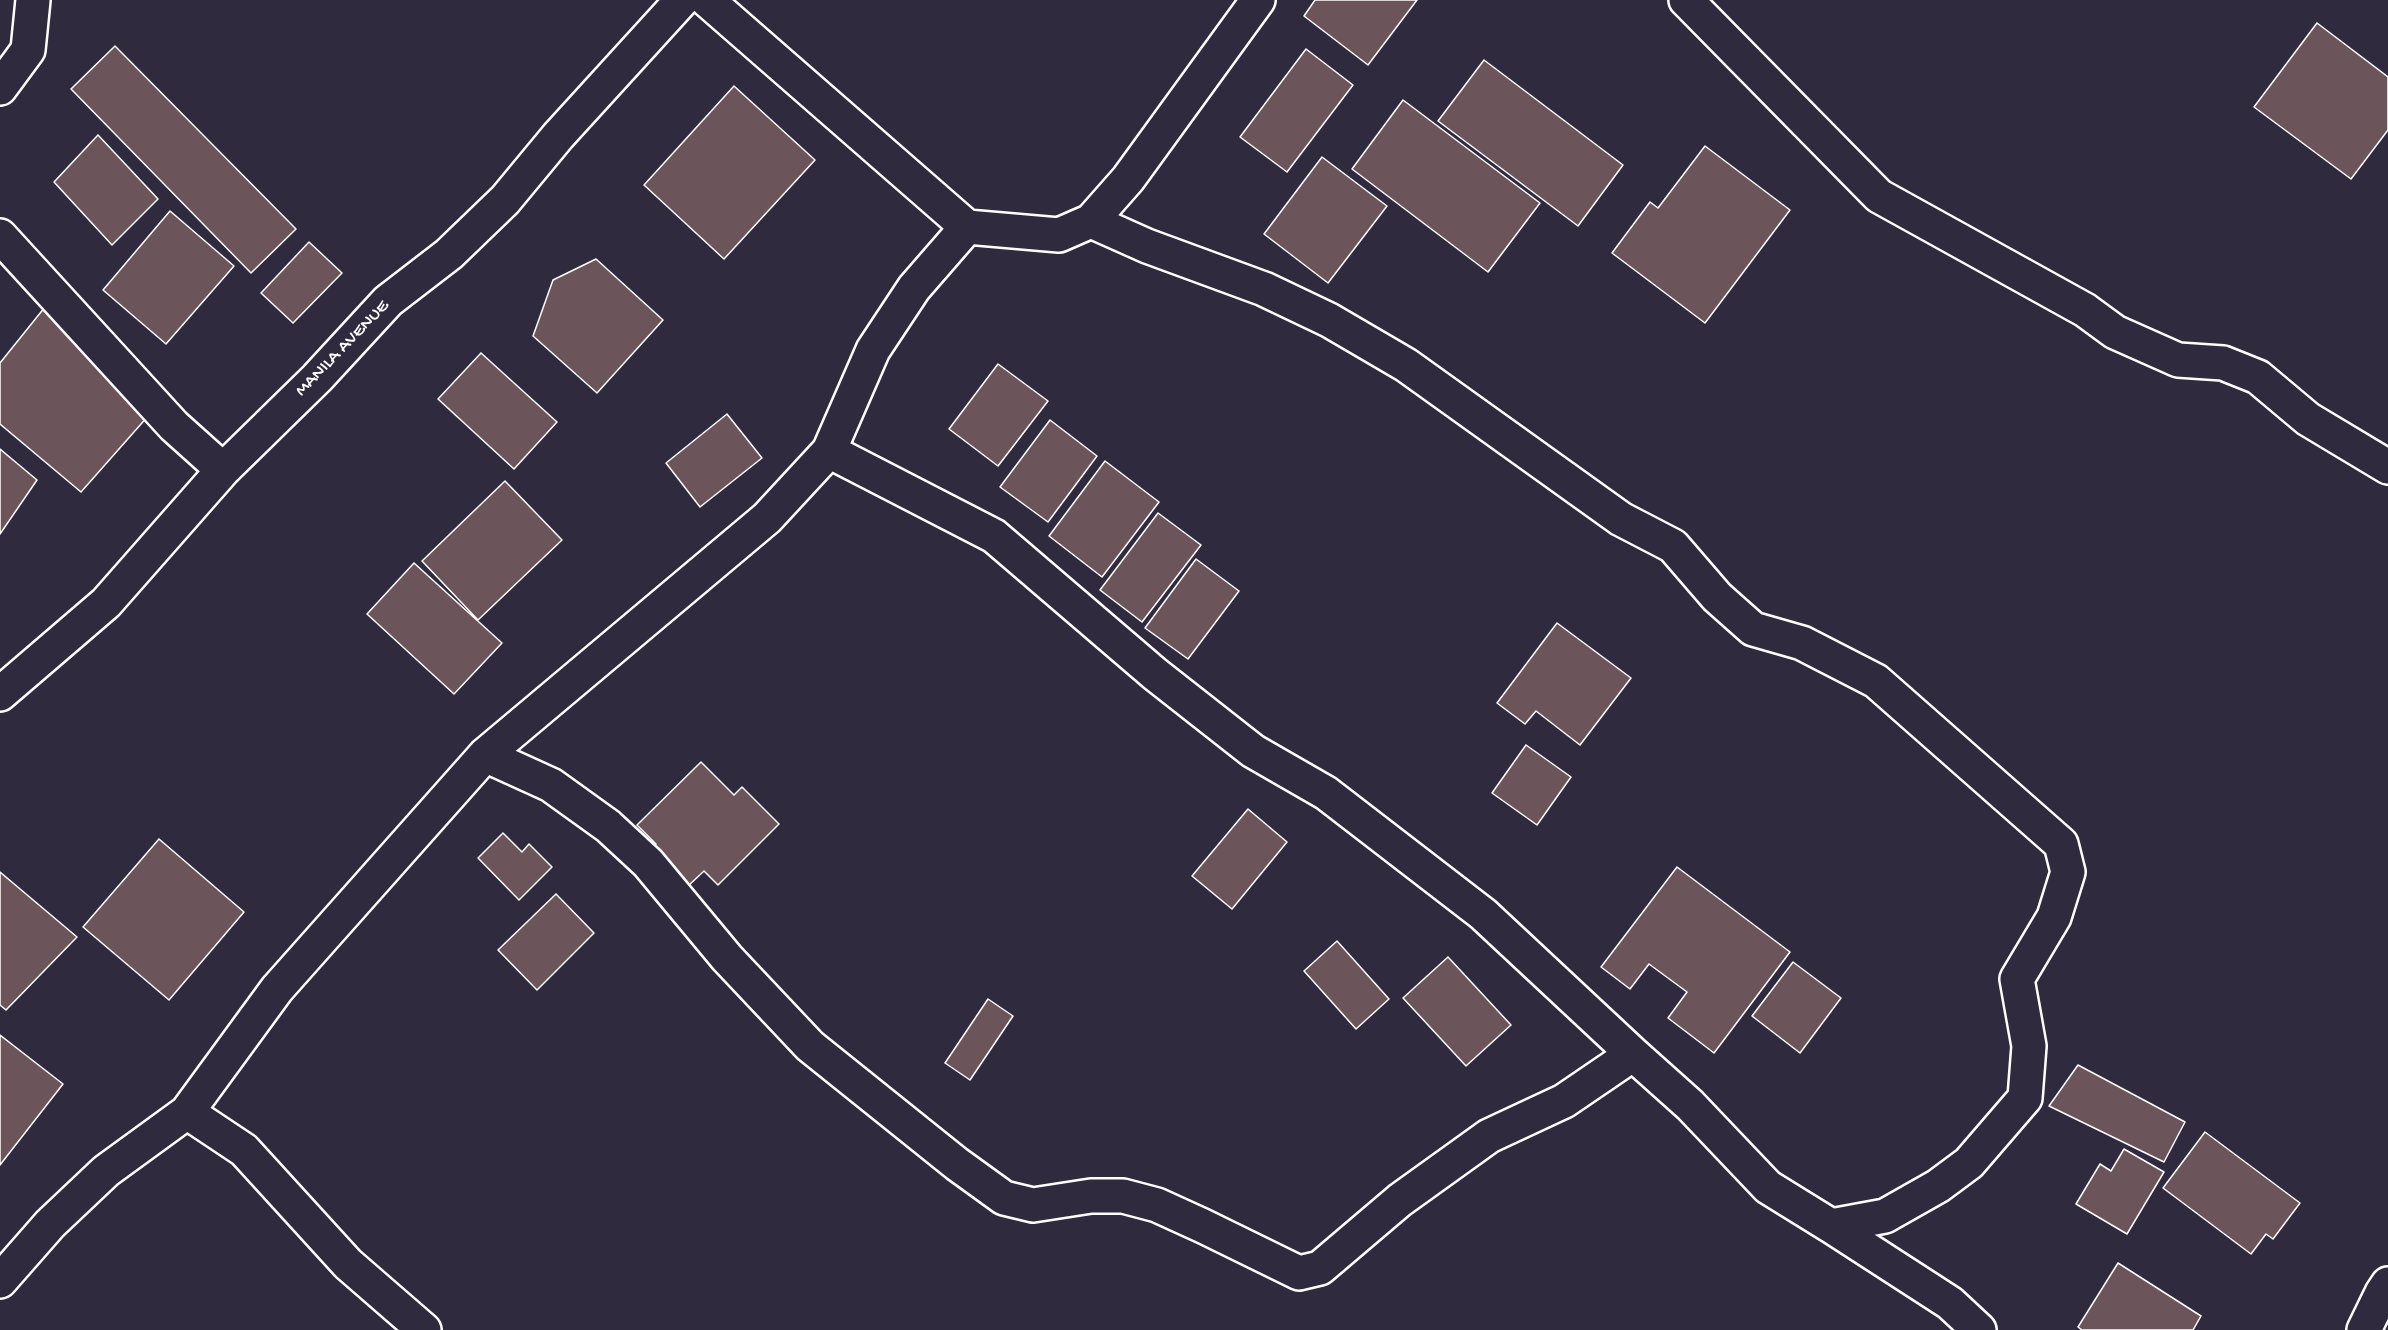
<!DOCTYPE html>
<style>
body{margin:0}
canvas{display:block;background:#2f2a3d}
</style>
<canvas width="2388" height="1330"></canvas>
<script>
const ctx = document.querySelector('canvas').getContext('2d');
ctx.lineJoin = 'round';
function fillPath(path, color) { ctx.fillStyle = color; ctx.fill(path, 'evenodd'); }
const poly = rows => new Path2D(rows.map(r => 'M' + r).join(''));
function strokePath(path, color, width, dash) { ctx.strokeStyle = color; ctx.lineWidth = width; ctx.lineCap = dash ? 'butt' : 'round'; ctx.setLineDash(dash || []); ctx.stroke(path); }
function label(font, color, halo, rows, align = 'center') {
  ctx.font = font + ' "Gochi Hand",sans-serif'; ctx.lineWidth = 4.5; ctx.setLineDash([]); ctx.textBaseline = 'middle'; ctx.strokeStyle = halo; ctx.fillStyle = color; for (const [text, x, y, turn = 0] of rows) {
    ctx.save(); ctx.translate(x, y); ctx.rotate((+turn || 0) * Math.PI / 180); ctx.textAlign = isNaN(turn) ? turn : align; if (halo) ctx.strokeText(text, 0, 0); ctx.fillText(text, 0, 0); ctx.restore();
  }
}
const building = poly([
 [1315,0,1417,0,1368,65,1304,16,1315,0],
 [2317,23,2388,77,2388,130,2351,179,2254,107,2317,23],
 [115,46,296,229,251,273,71,89,115,46],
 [1306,49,1353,85,1287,172,1240,137,1306,49],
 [1484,60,1623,165,1578,226,1438,121,1484,60],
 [734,86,815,160,724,259,644,185,734,86],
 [1403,100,1540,203,1488,272,1352,169,1403,100],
 [98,135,158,199,112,245,54,182,98,135],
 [1705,146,1790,210,1705,323,1612,253,1650,202,1658,208,1705,146],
 [1322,157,1387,206,1328,283,1264,234,1322,157],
 [170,211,234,266,166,344,103,290,170,211],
 [309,242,342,273,293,323,261,293,309,242],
 [596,259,663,320,597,393,533,336,553,280,596,259],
 [45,307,149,415,81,492,0,424,0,363,45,307],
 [481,353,557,422,514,469,438,399,481,353],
 [998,364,1048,401,998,466,949,429,998,364],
 [727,414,762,458,700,507,666,463,727,414],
 [1050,420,1097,456,1048,522,1000,487,1050,420],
 [0,449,37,480,0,534,0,449],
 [1105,461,1159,502,1102,577,1049,536,1105,461],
 [505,481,562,540,478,620,422,561,505,481],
 [1158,513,1201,545,1142,622,1100,590,1158,513],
 [1196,559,1239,591,1188,659,1145,628,1196,559],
 [414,563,502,643,454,694,367,614,414,563],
 [1557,623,1631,678,1580,745,1536,711,1525,724,1497,703,1557,623],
 [1526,745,1571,777,1537,825,1492,793,1526,745],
 [701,762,734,795,742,787,779,824,718,885,704,871,687,887,650,851,656,844,637,825,701,762],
 [1248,809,1287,842,1232,909,1192,876,1248,809],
 [503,833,522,852,529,844,552,867,519,900,478,858,503,833],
 [159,839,244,912,169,1000,83,927,159,839],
 [1677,867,1790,952,1714,1053,1668,1018,1687,992,1649,964,1630,989,1601,967,1677,867],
 [0,872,77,937,6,1010,0,1005,0,872],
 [556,894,594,933,537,990,498,950,556,894],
 [1337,941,1389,999,1356,1029,1304,971,1337,941],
 [1448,957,1511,1025,1466,1066,1403,998,1448,957],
 [1793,962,1841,998,1800,1053,1752,1016,1793,962],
 [988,999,1013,1016,970,1080,945,1063,988,999],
 [0,1035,63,1084,0,1165,0,1035],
 [2078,1065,2185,1122,2164,1162,2049,1106,2078,1065],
 [2205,1132,2300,1203,2273,1239,2266,1234,2251,1254,2163,1188,2205,1132],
 [2124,1149,2164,1172,2127,1234,2076,1204,2100,1164,2111,1171,2124,1149],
 [2118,1263,2201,1316,2193,1330,2082,1330,2078,1327,2118,1263]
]);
const street = poly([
 [707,0,967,227,1059,235,1091,221,1128,179,1258,0],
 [1686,0,1879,196,2085,310,2115,332,2178,360,2223,363,2258,377,2308,419,2388,467],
 [0,88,28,50,33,0],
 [0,236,174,426,223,470],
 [829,451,994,536,1155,674,1253,751,1326,793,1483,914,1633,1054],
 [0,694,106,603,223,470,317,378,388,301,449,254,505,200,558,136,682,0],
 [485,755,551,785,608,826,648,863,727,958,810,1046,957,1164,1004,1198,1033,1205,1091,1196,1123,1196,1157,1205,1203,1226,1299,1273,1320,1268,1400,1200,1489,1136,1564,1101,1633,1054,1690,1105,1768,1187,1831,1226,1885,1216,1938,1186,1969,1163,2025,1098,2029,1046,2017,979,2054,917,2068,872,2061,844,1876,681,1802,643,1753,629,1717,597,1673,546,1621,519,1406,365,1329,320,1264,289,1147,246,1091,221],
 [187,1112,244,1150,348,1264,424,1330],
 [1831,1226,1950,1303,1979,1330],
 [0,1281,50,1224,106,1171,187,1112,277,989,485,755,767,518,829,451,873,350,914,288,967,227],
 [2364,1330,2382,1293,2388,1284]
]);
const streetNames = [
 ["MANILA AVENUE",343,349,-46]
];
fillPath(building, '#6b555a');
strokePath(building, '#fff', 1.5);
strokePath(street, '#fff', 38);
strokePath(street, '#2f2a3d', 33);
label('18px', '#fff', '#2f2a3d', streetNames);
</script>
